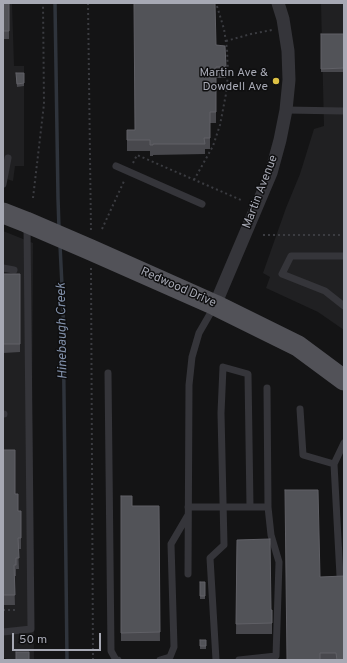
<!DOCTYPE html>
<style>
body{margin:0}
#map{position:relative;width:347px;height:663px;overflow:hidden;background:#141415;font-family:Overpass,sans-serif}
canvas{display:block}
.frame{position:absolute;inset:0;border:4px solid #a7a9b4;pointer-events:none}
.scale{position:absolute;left:12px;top:633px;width:89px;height:18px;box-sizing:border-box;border:2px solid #a7a9b4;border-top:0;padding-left:5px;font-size:12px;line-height:14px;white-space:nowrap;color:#a7a9b4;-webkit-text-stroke:3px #0f0f10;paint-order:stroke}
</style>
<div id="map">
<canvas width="347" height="663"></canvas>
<div class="frame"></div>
<div class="scale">50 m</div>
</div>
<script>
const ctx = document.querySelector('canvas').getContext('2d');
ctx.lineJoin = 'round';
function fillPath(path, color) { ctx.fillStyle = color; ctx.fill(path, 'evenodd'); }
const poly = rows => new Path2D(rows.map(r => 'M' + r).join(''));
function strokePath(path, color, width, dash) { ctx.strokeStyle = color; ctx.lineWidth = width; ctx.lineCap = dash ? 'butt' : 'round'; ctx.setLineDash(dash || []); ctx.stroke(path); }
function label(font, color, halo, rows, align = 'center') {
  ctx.font = font + ' Overpass,sans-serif'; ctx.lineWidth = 3; ctx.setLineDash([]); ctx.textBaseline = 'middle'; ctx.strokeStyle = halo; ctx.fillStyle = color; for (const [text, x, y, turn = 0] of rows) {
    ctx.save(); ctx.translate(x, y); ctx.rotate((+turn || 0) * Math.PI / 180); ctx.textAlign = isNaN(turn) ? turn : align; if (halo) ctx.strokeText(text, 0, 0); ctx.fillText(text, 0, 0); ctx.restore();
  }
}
const built = poly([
 [3,3,12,3,14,66,24,66,24,166,15,166,13,181,3,178],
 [321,3,344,3,344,330,318,312,266,288,270,277,263,273,286,208,300,174,314,129,324,126],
 [3,231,33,243,32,408,34,660,9,660,3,657]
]);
const stream = poly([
 [55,3,58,198,59,229],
 [60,245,63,306,67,660]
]);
const path = poly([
 [88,3,91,232],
 [226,41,251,34,272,30],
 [133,163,137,155,241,200],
 [194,180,213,146,220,125,226,94,228,74,227,49,224,29,216,3],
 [33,198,44,104,43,3],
 [102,229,125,179],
 [263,235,344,235],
 [91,268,93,660],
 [3,610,16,610]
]);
const service = poly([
 [286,110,344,111],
 [116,166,202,204],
 [3,184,8,158],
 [344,256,291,256,282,274,325,291,344,306],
 [3,268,14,270],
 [108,373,111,651,116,660,118,660],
 [300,409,303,455,334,464],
 [3,414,4,414],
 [344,443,334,464,340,576,344,576],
 [188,507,268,507,267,388],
 [188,574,189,385,192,357,199,333,214,307],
 [3,632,31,629,27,225],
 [160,660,170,657,174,647,171,544,188,515],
 [216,660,210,558,224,545,221,413,223,367,248,374,250,507],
 [239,660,276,656,279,562,271,535,268,507]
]);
const minor = poly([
 [215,305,271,173,280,140,286,110,289,80,288,51,283,19,278,3]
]);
const primary = poly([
 [3,213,26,222,91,250,215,305,298,346,344,380]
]);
const wall = poly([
 [3,3,9,3,9,39,3,39],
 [321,34,344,34,344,72,321,72],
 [216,45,225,46,226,78,216,78,216,123,210,123,210,149,205,149,205,154,153,155,153,156,150,156,150,151,127,151,127,130,135,130],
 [24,73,24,86,17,87,16,76],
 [3,274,20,274,20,352,3,353],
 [3,450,15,494,18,511,21,511,21,549,18,549,19,569,16,569,16,576,14,576,15,605,3,605],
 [121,496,132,506,159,506,160,641,121,641],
 [237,540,271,610,272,610,272,634,236,634],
 [320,577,344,660,287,660],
 [200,582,205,582,205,599,200,599],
 [200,640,206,646,206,649,200,649]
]);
const building = poly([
 [3,3,9,3,9,31,3,31,3,3],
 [134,3,215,3,216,45,225,46,226,67,216,67,216,112,210,112,210,138,204,138,205,144,153,144,153,145,150,145,150,140,127,140,127,130,135,130,134,3],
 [321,34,344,34,344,68,321,69,321,34],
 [16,73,24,73,24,83,17,84,16,73],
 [3,274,20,274,20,344,3,344,3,274],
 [3,450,15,450,15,494,18,494,18,511,21,511,21,538,18,538,19,558,16,558,16,565,14,565,15,595,3,595,3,450],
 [285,490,318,490,320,577,344,576,344,660,337,660,336,653,320,653,320,660,287,660,285,490],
 [121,496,132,496,132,506,159,506,160,632,121,633,121,496],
 [270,539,271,610,272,610,272,623,236,624,237,540,270,539],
 [200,582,205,582,205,596,200,596,200,582],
 [200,640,206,640,206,646,200,646,200,640],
 [16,652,29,652,29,660,16,660,16,652]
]);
const markers = [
 [276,81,4,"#ddc144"]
];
const poiNames = [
 ["Martin Ave &",268,74],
 ["Dowdell Ave",268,88]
];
const streetNames = [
 ["Martin Avenue",261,192,-69],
 ["Redwood Drive",178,288,24]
];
const waterNames = [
 ["Hinebaugh Creek",63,331,-91]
];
fillPath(built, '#202022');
strokePath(stream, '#2f343c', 3.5);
strokePath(path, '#3b3c41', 2, [2, 3]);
strokePath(service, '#35353a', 7);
strokePath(minor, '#35353a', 13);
strokePath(primary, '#525258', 21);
fillPath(wall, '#48484d');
fillPath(building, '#525358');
strokePath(building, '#606066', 1);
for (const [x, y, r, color] of markers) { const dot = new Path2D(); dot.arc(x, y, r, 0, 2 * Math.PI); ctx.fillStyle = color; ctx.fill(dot); strokePath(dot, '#0f0f10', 1.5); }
label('12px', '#a7a9b4', '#0f0f10', poiNames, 'right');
label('12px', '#a7a9b4', '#0f0f10', streetNames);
label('italic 13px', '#8291ab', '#0f0f10', waterNames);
</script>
